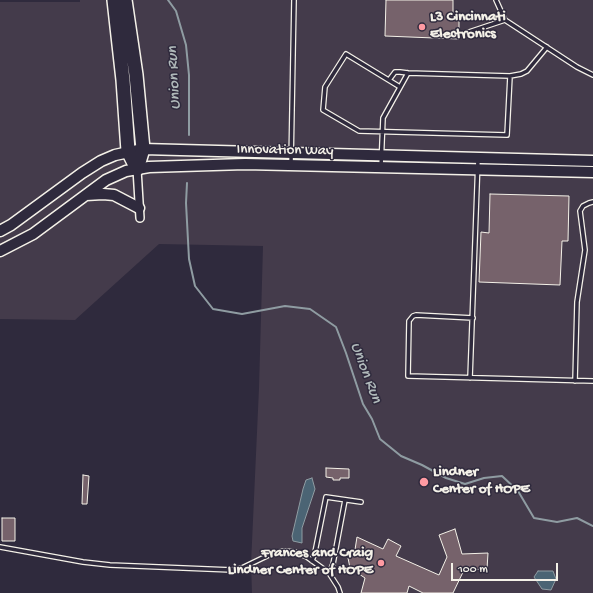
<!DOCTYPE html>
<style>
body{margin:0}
#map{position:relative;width:593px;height:593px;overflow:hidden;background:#2f2a3d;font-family:"Gochi Hand",sans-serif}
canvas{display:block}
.scale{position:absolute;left:451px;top:563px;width:107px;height:18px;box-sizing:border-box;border:2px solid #f4f1e8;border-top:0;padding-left:5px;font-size:12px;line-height:14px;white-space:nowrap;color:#f4f1e8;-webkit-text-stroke:3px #2f2a3d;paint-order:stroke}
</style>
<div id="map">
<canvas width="593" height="593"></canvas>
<div class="scale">100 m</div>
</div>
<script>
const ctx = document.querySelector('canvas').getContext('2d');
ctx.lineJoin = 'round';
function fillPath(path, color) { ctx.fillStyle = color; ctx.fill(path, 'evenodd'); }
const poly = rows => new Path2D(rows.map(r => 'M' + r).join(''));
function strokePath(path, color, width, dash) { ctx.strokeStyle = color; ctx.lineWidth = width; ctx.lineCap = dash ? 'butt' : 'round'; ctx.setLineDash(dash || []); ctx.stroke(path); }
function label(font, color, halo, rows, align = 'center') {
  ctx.font = font + ' "Gochi Hand",sans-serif'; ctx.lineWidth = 3; ctx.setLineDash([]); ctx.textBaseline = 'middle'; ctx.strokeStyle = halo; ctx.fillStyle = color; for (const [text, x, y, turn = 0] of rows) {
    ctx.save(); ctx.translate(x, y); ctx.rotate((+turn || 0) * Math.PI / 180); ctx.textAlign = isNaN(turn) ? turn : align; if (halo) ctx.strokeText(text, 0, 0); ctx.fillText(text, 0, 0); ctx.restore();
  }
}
const built = poly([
 [80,0,593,0,593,593,252,593,251,564,259,388,263,246,159,244,75,320,0,319,0,2,80,2]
]);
const water = poly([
 [312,478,315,489,302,528,302,543,293,541,292,536,303,489,306,480,312,478],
 [538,571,553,571,556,579,551,590,542,589,534,577,538,571]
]);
const stream = poly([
 [168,0,176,11,186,45,189,75,189,135],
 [187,183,186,203,189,259,195,286,213,309,242,314,285,306,310,309,336,327,346,353,363,404,372,419,380,439,401,456,422,465,446,478,465,484,484,478,502,476,518,491,534,518,557,522,577,518,593,526]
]);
const building = poly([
 [386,0,453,0,453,18,459,18,459,39,385,36,386,0],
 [490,194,569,196,568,241,562,241,560,285,479,282,481,232,489,233,490,194],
 [326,468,349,469,349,478,340,478,340,480,333,480,333,478,326,477,326,468],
 [83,475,89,476,87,504,82,504,83,475],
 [2,518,15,518,15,541,2,541,2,518],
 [455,529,462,554,488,553,487,569,464,570,453,593,423,593,409,586,407,593,361,593,365,578,350,568,348,558,354,556,357,537,383,549,388,539,401,546,396,556,439,575,447,557,439,535,455,529]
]);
const service = poly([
 [496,0,505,20],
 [466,33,505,20,577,67,593,75],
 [389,80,395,72,400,72,408,73,510,76,521,74,527,71,547,47],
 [400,87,346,54,325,87,323,110,359,131,507,135,510,76],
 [291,164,294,0],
 [381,167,383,118,408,73],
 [473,318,416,315,413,316,409,321,408,376,593,381],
 [470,378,478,159],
 [575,381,577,302,585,250,580,211,583,206,589,203,593,202],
 [0,547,83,562,110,565,232,570,242,568,273,553,284,551,295,552,307,557,329,573,338,587,340,593],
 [312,561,315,552,326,497,361,502],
 [329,573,333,564,345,500]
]);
const minor = poly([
 [137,169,140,218]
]);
const secondary = poly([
 [86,195,103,194,114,195,139,208],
 [0,231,11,225,82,173,101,161,115,155,143,149,593,161],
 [0,251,33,234,106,180,126,171,149,167,245,164,593,172]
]);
const motorway = poly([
 [114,0,123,80,128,151,137,169],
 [125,0,136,75,143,149,137,169]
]);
const markers = [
 [422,27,4,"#ff9aa2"],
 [424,482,5,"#ff9aa2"],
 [381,563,4,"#ff9aa2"]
];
const poiNames = [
 ["L3 Cincinnati",430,18],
 ["Electronics",430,35],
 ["Lindner",433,473],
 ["Center of HOPE",433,490],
 ["Frances and Craig",373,554,"right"],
 ["Lindner Center of HOPE",373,571,"right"]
];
const streetNames = [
 ["Innovation Way",285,151,1]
];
const waterNames = [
 ["Union Run",175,78,-93],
 ["Union Run",365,373,69]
];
fillPath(built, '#443b4b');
fillPath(water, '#4b6474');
strokePath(water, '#8f9ca2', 1);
strokePath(stream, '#8f9ca2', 2);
fillPath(building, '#76626b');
strokePath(building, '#f4f1e8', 1);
strokePath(service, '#f4f1e8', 6);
strokePath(minor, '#f4f1e8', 10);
strokePath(secondary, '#f4f1e8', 13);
strokePath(motorway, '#f4f1e8', 16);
strokePath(service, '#2f2a3d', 3.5);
strokePath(minor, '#2f2a3d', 7);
strokePath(secondary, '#2f2a3d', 10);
strokePath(motorway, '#2f2a3d', 13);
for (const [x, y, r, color] of markers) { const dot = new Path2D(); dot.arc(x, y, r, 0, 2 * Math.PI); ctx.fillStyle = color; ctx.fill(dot); strokePath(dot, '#2f2a3d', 1.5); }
label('bold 15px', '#f4f1e8', '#2f2a3d', poiNames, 'left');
label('15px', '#f4f1e8', '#2f2a3d', streetNames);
label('italic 16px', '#b0b9ba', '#2f2a3d', waterNames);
</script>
